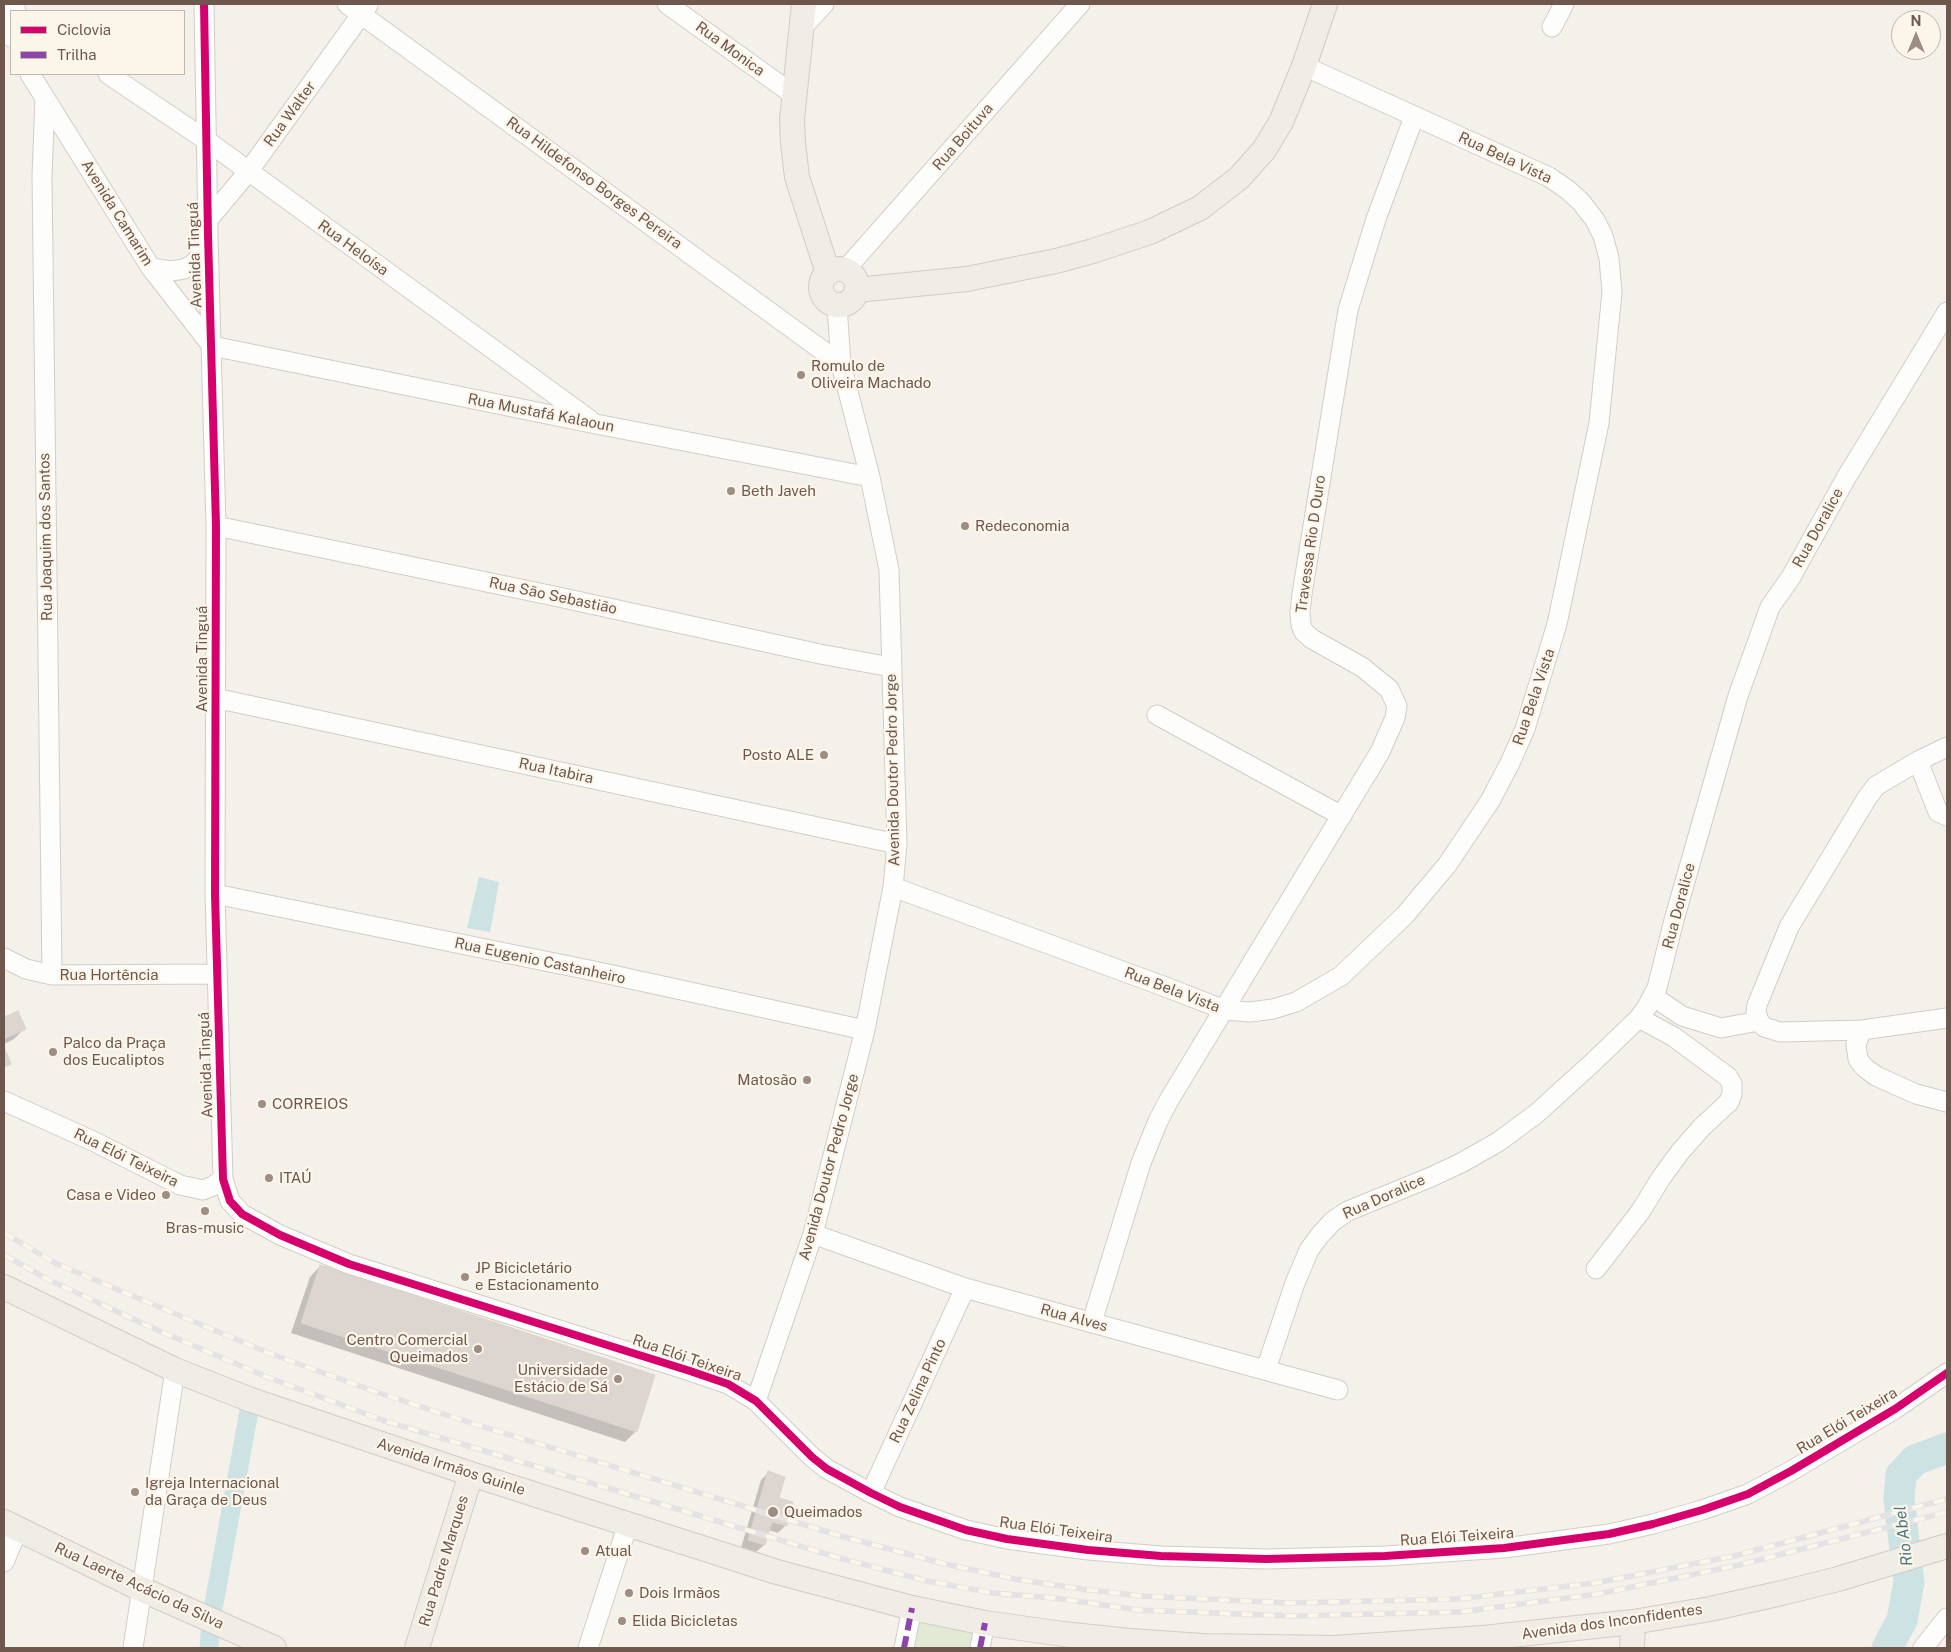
<!DOCTYPE html>
<meta charset="utf-8">
<style>
body{margin:0}
#map{position:relative;width:1951px;height:1652px;overflow:hidden;background:#f4f0ea;font-family:"Public Sans",sans-serif}
canvas{display:block}
.frame{position:absolute;inset:0;border:5px solid #6e584d;pointer-events:none}
.legend{position:absolute;left:10px;top:10px;width:175px;height:65px;box-sizing:border-box;background:#fcf5ea;border:1px solid #c3b6ab;margin:0;padding:6px 9px;list-style:none;font-size:15px;color:#6e584d}
.legend li{display:flex;align-items:center;gap:10px;height:25px}
.legend b{width:25px;border:1px solid #c3b6ab}
.north{position:absolute;left:1891px;top:10px;width:50px;height:50px;box-sizing:border-box;background:#fcf5ea;border:1px solid #c3b6ab;border-radius:50%;rotate:0deg;font-size:14px;font-weight:700;line-height:20px;text-align:center;color:#6e584d}
.north::after{content:'';display:block;margin:auto;width:18px;height:22px;background:#9d8d84;clip-path:polygon(50% 0,100% 100%,50% 72%,0 100%)}
</style>
<div id="map">
<canvas width="1951" height="1652"></canvas>
<div class="frame"></div>
<ul class="legend">
<li><b style="height:6px;background:#d6006c"></b>Ciclovia</li>
<li><b style="height:6px;background:#8e44ad"></b>Trilha</li>
</ul>
<div class="north">N</div>
</div>
<script>
const ctx = document.querySelector('canvas').getContext('2d');
ctx.lineJoin = 'round';
function fillPath(path, color) { ctx.fillStyle = color; ctx.fill(path, 'evenodd'); }
const poly = rows => new Path2D(rows.map(r => 'M' + r).join(''));
function strokePath(path, color, width, dash) { ctx.strokeStyle = color; ctx.lineWidth = width; ctx.lineCap = dash ? 'butt' : 'round'; ctx.setLineDash(dash || []); ctx.stroke(path); }
function label(font, color, halo, rows, align = 'center') {
  ctx.font = font + ' "Public Sans",sans-serif'; ctx.lineWidth = 4.5; ctx.setLineDash([]); ctx.textBaseline = 'middle'; ctx.strokeStyle = halo; ctx.fillStyle = color; for (const [text, x, y, turn = 0] of rows) {
    ctx.save(); ctx.translate(x, y); ctx.rotate((+turn || 0) * Math.PI / 180); ctx.textAlign = isNaN(turn) ? turn : align; if (halo) ctx.strokeText(text, 0, 0); ctx.fillText(text, 0, 0); ctx.restore();
  }
}
const green = poly([
 [912,1608,985,1623,980,1648,904,1648]
]);
const water = poly([
 [479,877,499,882,490,932,467,928]
]);
const shadow = poly([
 [17,1013,24,1029,14,1039,4,1044,4,1019],
 [320,1266,654,1375,635,1432,625,1442,291,1333,310,1277],
 [768,1473,786,1525,778,1533,768,1530,764,1545,756,1552,741,1548,761,1480]
]);
const canal = poly([
 [209,1648,211,1620,251,1400]
]);
const river = poly([
 [1887,1648,1902,1620,1909,1582,1899,1499,1901,1475,1915,1460,1947,1448]
]);
const building = poly([
 [18,1011,26,1029,4,1039,4,1017,18,1011],
 [4,1047,11,1064,4,1067,4,1047],
 [320,1265,655,1375,637,1432,301,1323,320,1265],
 [768,1471,785,1477,779,1498,793,1502,787,1526,772,1522,765,1545,748,1540,768,1471]
]);
const minor = poly([
 [5,4,16,11],
 [204,4,208,235,216,526,215,894,223,1179,230,1201,242,1214,280,1235,349,1264,690,1371,728,1384,756,1401,812,1457,827,1469,871,1493,900,1507,966,1530,1007,1539,1088,1550,1161,1556,1266,1559,1385,1556,1504,1548,1609,1534,1653,1524,1702,1510,1748,1494,1791,1471,1895,1409,1947,1373],
 [347,4,841,364],
 [667,4,794,95],
 [4,22,11,37],
 [1552,27,1564,4],
 [802,28,824,4],
 [30,74,151,268,212,346],
 [108,74,206,140,590,420],
 [45,98,42,176,52,975],
 [207,221,248,172,368,5],
 [151,268,171,271,184,269,192,265,198,259,207,238],
 [845,270,1080,4],
 [212,346,596,424,870,477],
 [216,526,554,596,820,654,891,667],
 [215,698,897,844],
 [1157,715,1342,816],
 [1918,761,1938,812,1947,816],
 [893,887,1163,986,1225,1010,1250,1012,1273,1009,1296,1002,1341,976,1405,915,1447,865,1490,801,1510,763,1525,729,1557,624,1599,423,1612,292,1609,258,1603,236,1595,220,1581,202,1568,190,1549,177,1304,66],
 [215,894,594,971,865,1030],
 [4,958,26,969,52,975,217,974],
 [1654,997,1682,1016,1721,1028,1759,1021],
 [1947,1018,1862,1030,1856,1044,1858,1059,1864,1067,1876,1076,1916,1094,1947,1102],
 [1862,1030,1780,1032,1764,1027,1759,1021,1756,1013,1757,1005,1789,927,1867,798,1876,786,1918,761,1947,747],
 [4,1101,93,1141,180,1185,203,1190,213,1186,223,1179],
 [813,1234,965,1288,1338,1390],
 [1596,1269,1640,1212,1661,1178,1680,1152,1702,1127,1729,1102,1732,1094,1732,1084,1728,1077,1674,1037,1639,1018],
 [1092,1322,1141,1163,1158,1121,1169,1100,1380,752,1395,718,1397,706,1389,689,1362,667,1312,639,1304,632,1301,625,1300,613,1302,594,1348,310,1376,219,1414,117],
 [1266,1369,1295,1283,1309,1250,1320,1235,1333,1221,1348,1211,1431,1177,1461,1163,1498,1142,1536,1114,1590,1065,1639,1018,1647,1007,1657,988,1674,920,1738,696,1770,607,1791,577,1846,478,1947,312],
 [756,1401,813,1234,865,1030,893,887,897,844,889,570,870,477,841,364,837,306],
 [871,1493,965,1288],
 [4,1562,18,1529],
 [133,1648,175,1370],
 [588,1648,628,1524],
 [904,1648,912,1608],
 [980,1648,985,1623],
 [1923,1648,1947,1618]
]);
const major = poly([
 [804,4,792,119,793,143,797,177,828,273],
 '821 287a18 18 0 1 1 36 0a18 18 0 1 1-36 0Z',
 [857,290,967,279,1056,261,1093,251,1150,232,1200,208,1239,178,1264,150,1281,122,1304,66,1325,4],
 [4,1287,175,1370,251,1400,471,1474,777,1572,912,1608,985,1623,1063,1634,1130,1641,1202,1646,1334,1648,1483,1638,1633,1622,1710,1609,1782,1593,1838,1579,1947,1546],
 [4,1522,141,1589,274,1648],
 [417,1648,471,1474],
 [1632,1648,1633,1622]
]);
const rail = poly([
 [4,1233,57,1264,271,1354,379,1393,474,1424,841,1536,945,1564,1015,1579,1082,1589,1141,1596,1290,1603,1458,1599,1595,1583,1734,1556,1947,1499],
 [4,1255,47,1279,148,1326,267,1377,382,1420,843,1559,927,1581,993,1593,1054,1598,1139,1610,1290,1616,1460,1612,1598,1594,1739,1565,1947,1512]
]);
const quiet = poly([
 [904,1648,912,1608],
 [980,1648,985,1623]
]);
const cycleway = poly([
 [204,4,208,235,216,526,215,894,223,1179,230,1201,242,1214,280,1235,349,1264,690,1371,728,1384,756,1401,812,1457,827,1469,871,1493,900,1507,966,1530,1007,1539,1088,1550,1161,1556,1266,1559,1385,1556,1504,1548,1609,1534,1653,1524,1702,1510,1748,1494,1791,1471,1895,1409,1947,1373]
]);
const markers = [
 [801,375,5,"#9d8d84"],
 [731,491,5,"#9d8d84"],
 [965,526,5,"#9d8d84"],
 [824,755,5,"#9d8d84"],
 [53,1052,5,"#9d8d84"],
 [807,1080,5,"#9d8d84"],
 [262,1104,5,"#9d8d84"],
 [269,1178,5,"#9d8d84"],
 [166,1195,5,"#9d8d84"],
 [205,1211,5,"#9d8d84"],
 [465,1277,5,"#9d8d84"],
 [478,1349,5,"#9d8d84"],
 [618,1379,5,"#9d8d84"],
 [135,1492,5,"#9d8d84"],
 [773,1512,6,"#9d8d84"],
 [585,1551,5,"#9d8d84"],
 [629,1593,5,"#9d8d84"],
 [622,1621,5,"#9d8d84"]
];
const streetNames = [
 ["Rua Monica",730,49,36],
 ["Rua Walter",290,114,-54],
 ["Rua Boituva",963,137,-49],
 ["Rua Bela Vista",1505,158,25],
 ["Rua Hildefonso Borges Pereira",594,183,36],
 ["Avenida Camarim",117,213,58],
 ["Rua Heloísa",353,248,36],
 ["Avenida Tinguá",195,255,-92],
 ["Rua Mustafá Kalaoun",541,413,11],
 ["Rua Doralice",1818,528,-61],
 ["Rua Joaquim dos Santos",46,537,-91],
 ["Travessa Rio D Ouro",1311,544,-82],
 ["Rua São Sebastião",553,596,12],
 ["Avenida Tinguá",202,659,-90],
 ["Rua Bela Vista",1534,697,-71],
 ["Avenida Doutor Pedro Jorge",893,770,-91],
 ["Rua Itabira",556,771,12],
 ["Rua Doralice",1679,906,-75],
 ["Rua Eugenio Castanheiro",540,961,12],
 ["Rua Hortência",109,975],
 ["Rua Bela Vista",1172,990,21],
 ["Avenida Tinguá",206,1065,-92],
 ["Rua Elói Teixeira",126,1158,26],
 ["Avenida Doutor Pedro Jorge",829,1167,-75],
 ["Rua Doralice",1384,1197,-24],
 ["Rua Alves",1074,1318,15],
 ["Rua Elói Teixeira",687,1358,19],
 ["Rua Zelina Pinto",918,1391,-65],
 ["Rua Elói Teixeira",1847,1421,-31],
 ["Avenida Irmãos Guinle",451,1467,18],
 ["Rua Elói Teixeira",1056,1530,8],
 ["Rua Elói Teixeira",1457,1537,-4],
 ["Rua Padre Marques",444,1561,-73],
 ["Rua Laerte Acácio da Silva",139,1586,25],
 ["Avenida dos Inconfidentes",1612,1622,-8]
];
const poiNames = [
 ["Romulo de",811,366],
 ["Oliveira Machado",811,383],
 ["Beth Javeh",741,491],
 ["Redeconomia",975,526],
 ["Posto ALE",814,755,"right"],
 ["Palco da Praça",63,1043],
 ["dos Eucaliptos",63,1060],
 ["Matosão",797,1080,"right"],
 ["CORREIOS",272,1104],
 ["ITAÚ",279,1178],
 ["Casa e Video",156,1195,"right"],
 ["Bras-music",205,1228,"center"],
 ["JP Bicicletário",475,1268],
 ["e Estacionamento",475,1285],
 ["Centro Comercial",468,1340,"right"],
 ["Queimados",468,1357,"right"],
 ["Universidade",608,1370,"right"],
 ["Estácio de Sá",608,1387,"right"],
 ["Igreja Internacional",145,1483],
 ["da Graça de Deus",145,1500],
 ["Queimados",784,1512],
 ["Atual",595,1551],
 ["Dois Irmãos",639,1593],
 ["Elida Bicicletas",632,1621]
];
const waterNames = [
 ["Rio Abel",1904,1536,-97]
];
fillPath(green, '#e2ead6');
fillPath(water, '#cde2e3');
fillPath(shadow, '#0003');
strokePath(canal, '#cde2e3', 19);
strokePath(river, '#cde2e3', 31);
fillPath(building, '#ddd6d0');
strokePath(building, '#dcd3cd', 1);
strokePath(minor, '#d3cdc8', 21);
strokePath(major, '#d3cbc7', 26);
strokePath(minor, '#fdfdfc', 19);
strokePath(major, '#f0ece6', 24);
strokePath(rail, '#e4e2e3', 5.5);
strokePath(rail, '#fcf5ea', 4, [11]);
strokePath(quiet, '#8e44ad', 6, [12, 6]);
strokePath(cycleway, '#d6006c', 8);
for (const [x, y, r, color] of markers) { const dot = new Path2D(); dot.arc(x, y, r, 0, 2 * Math.PI); ctx.fillStyle = color; ctx.fill(dot); strokePath(dot, '#fcf5ea', 2); }
label('15px', '#6e584d', '#fcf5ea', streetNames);
label('15px', '#6e584d', '#fcf5ea', poiNames, 'left');
label('italic 16px', '#4a7880', '#fcf5ea', waterNames);
</script>
